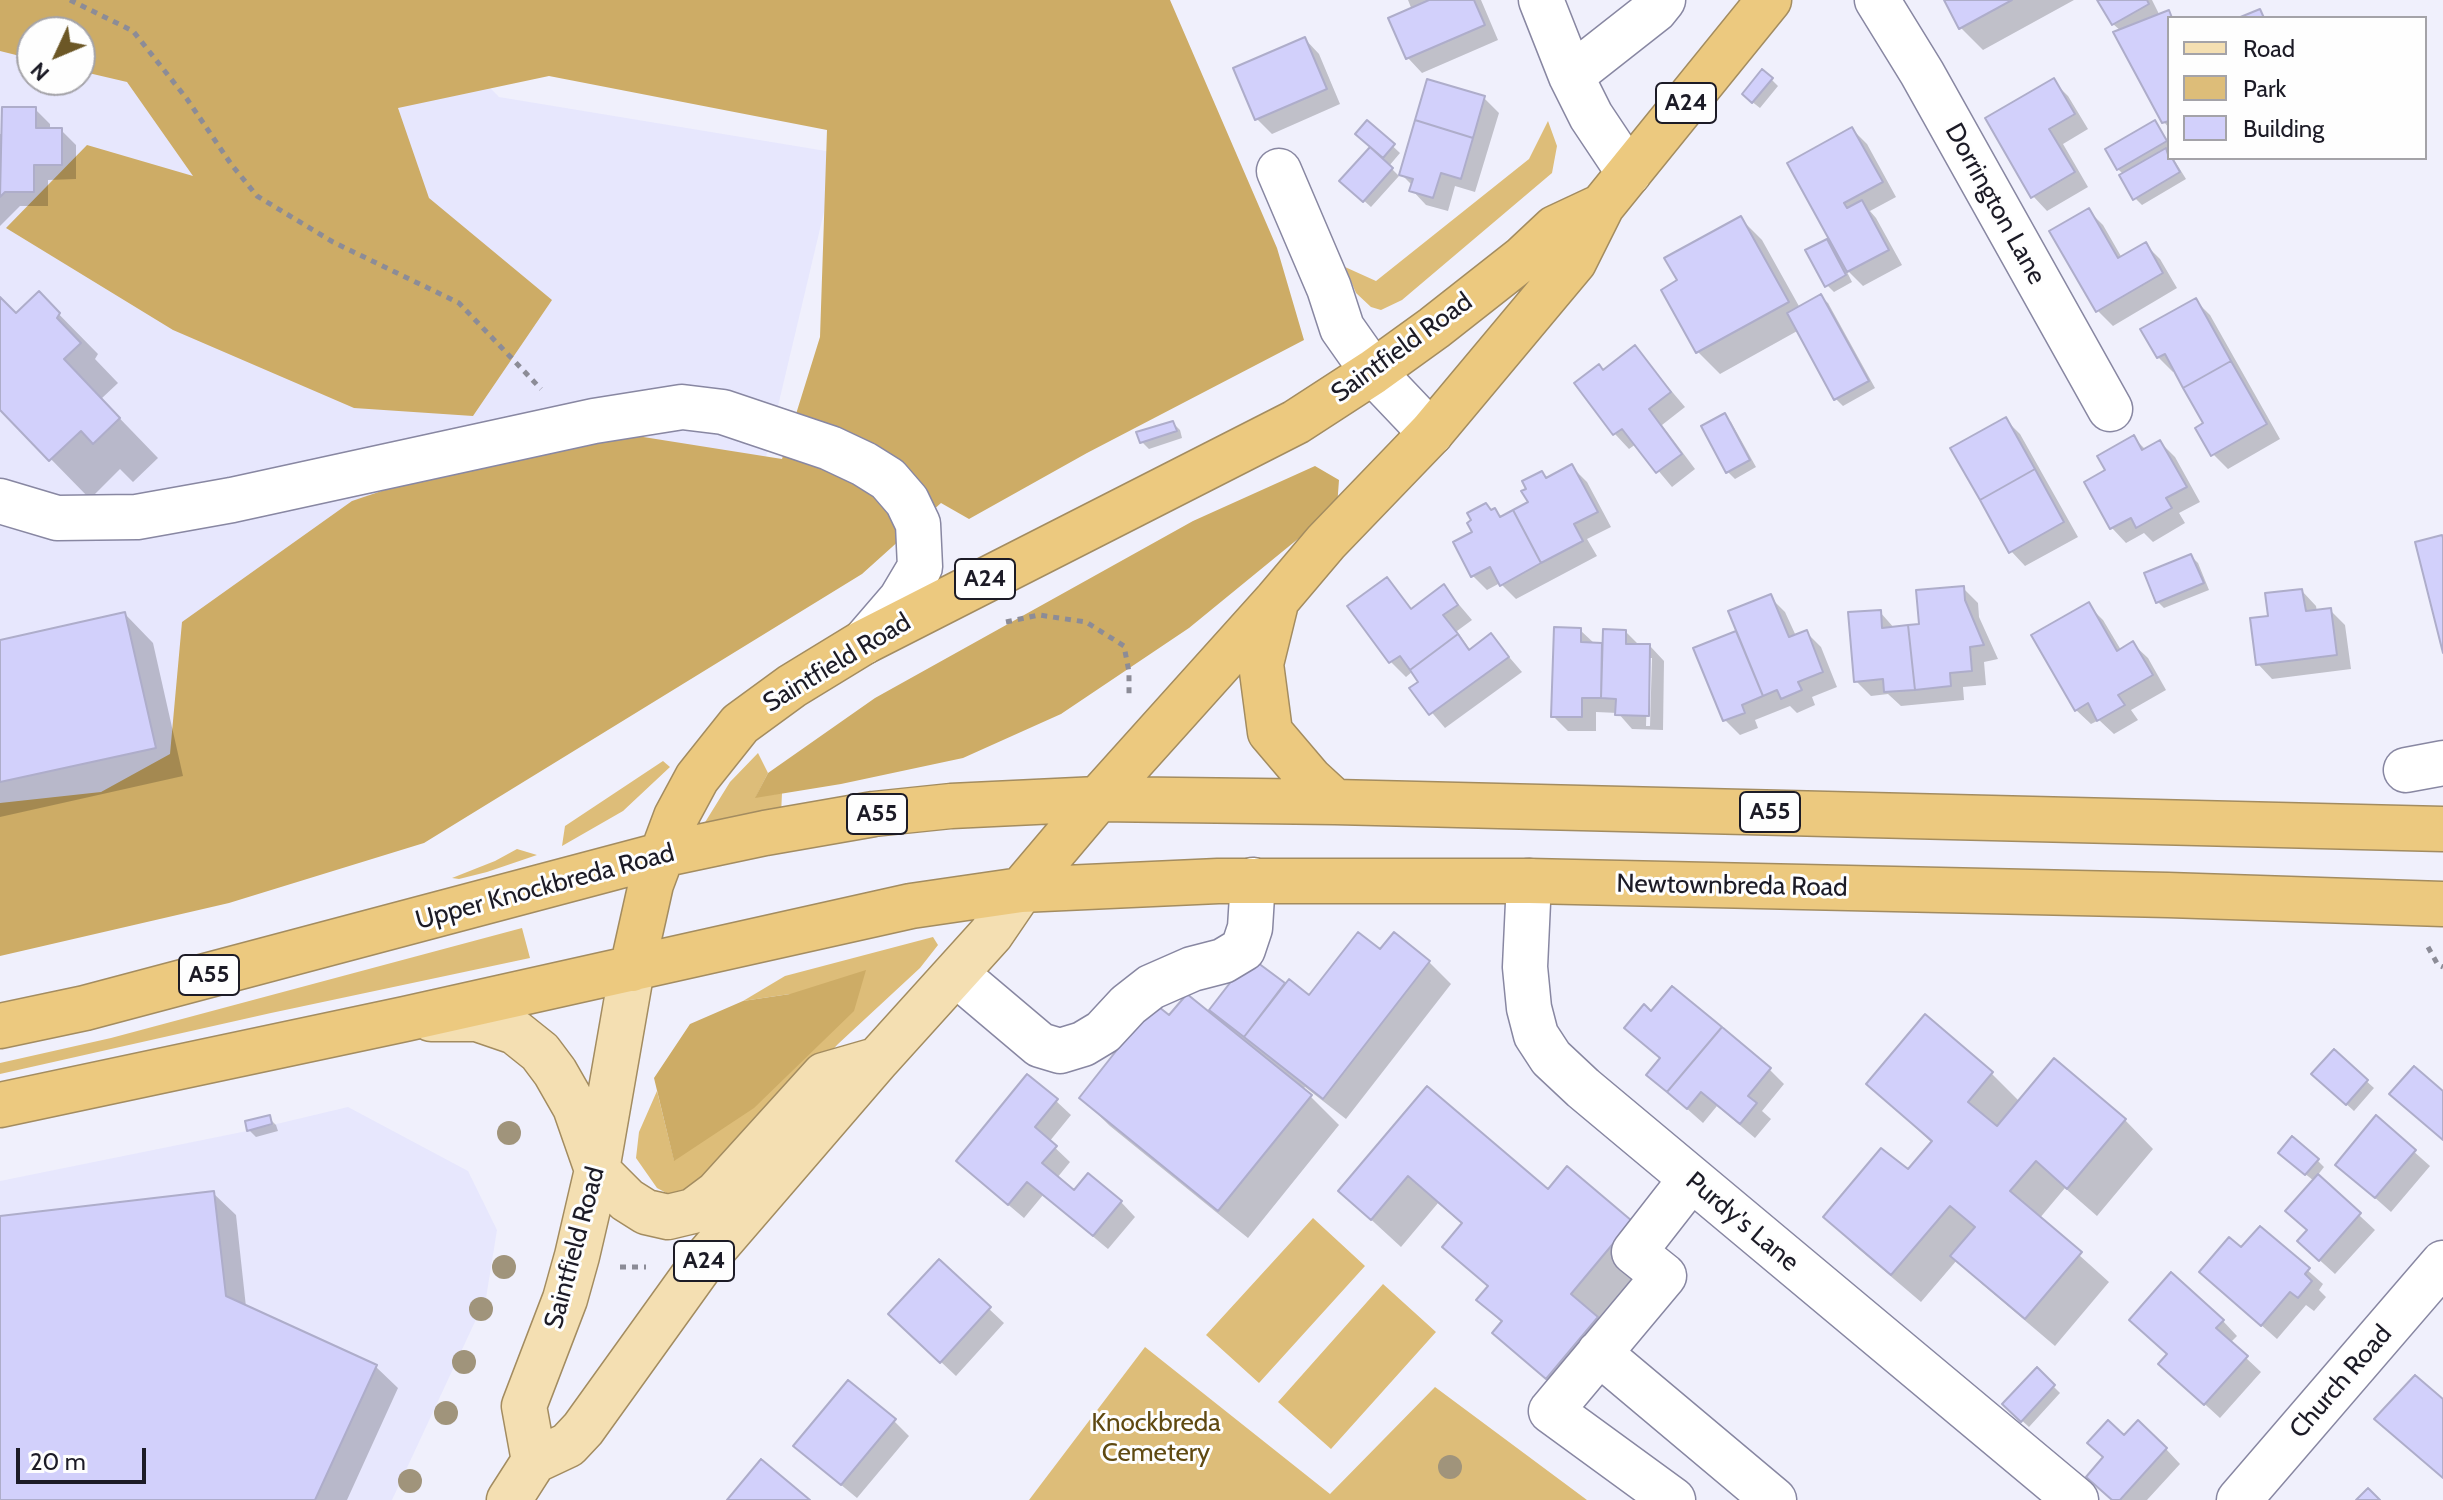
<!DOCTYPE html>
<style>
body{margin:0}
#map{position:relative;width:2443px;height:1500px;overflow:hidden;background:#f0f0fc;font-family:Cabin,sans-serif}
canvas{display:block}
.legend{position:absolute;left:2167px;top:16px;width:260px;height:144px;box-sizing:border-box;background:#fefefe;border:2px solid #a4a3a8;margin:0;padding:10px 14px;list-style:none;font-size:24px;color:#1c1b26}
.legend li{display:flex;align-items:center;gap:16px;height:40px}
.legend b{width:40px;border:2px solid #a4a3a8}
.north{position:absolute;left:16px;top:16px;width:80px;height:80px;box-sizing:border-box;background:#fefefe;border:2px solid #a4a3a8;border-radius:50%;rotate:226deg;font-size:22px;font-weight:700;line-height:32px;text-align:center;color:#1c1b26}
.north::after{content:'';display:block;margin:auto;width:28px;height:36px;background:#6c5726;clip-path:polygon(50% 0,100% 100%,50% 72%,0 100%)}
.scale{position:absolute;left:16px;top:1448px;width:130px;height:36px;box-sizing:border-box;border:4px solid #1c1b26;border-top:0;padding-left:10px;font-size:24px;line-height:28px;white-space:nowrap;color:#1c1b26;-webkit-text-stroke:6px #fefefe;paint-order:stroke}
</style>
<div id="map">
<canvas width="2443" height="1500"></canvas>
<ul class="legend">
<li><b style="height:10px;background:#f4dfb2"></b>Road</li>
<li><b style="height:22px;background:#ddbd79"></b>Park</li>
<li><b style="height:22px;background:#d2d0fb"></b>Building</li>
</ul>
<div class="north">N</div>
<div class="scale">20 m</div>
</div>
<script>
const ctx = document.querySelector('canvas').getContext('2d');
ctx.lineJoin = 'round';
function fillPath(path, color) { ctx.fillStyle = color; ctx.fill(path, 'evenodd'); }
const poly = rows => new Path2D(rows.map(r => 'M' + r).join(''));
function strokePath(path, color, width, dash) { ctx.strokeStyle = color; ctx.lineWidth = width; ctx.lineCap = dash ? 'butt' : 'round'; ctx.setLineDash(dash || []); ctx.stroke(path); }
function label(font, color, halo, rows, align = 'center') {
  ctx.font = font + ' Cabin,sans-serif'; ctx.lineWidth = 6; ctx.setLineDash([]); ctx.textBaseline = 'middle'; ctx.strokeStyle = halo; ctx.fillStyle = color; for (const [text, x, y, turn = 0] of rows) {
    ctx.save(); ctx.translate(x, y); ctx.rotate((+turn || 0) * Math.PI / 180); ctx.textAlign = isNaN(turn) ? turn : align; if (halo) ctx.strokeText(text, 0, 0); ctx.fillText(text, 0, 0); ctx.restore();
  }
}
const built = poly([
 [0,0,404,0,499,97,838,153,760,482,170,800,0,872],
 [32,32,80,32,80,80,32,80],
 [348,1107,468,1171,497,1230,486,1298,392,1500,0,1500,0,1181,247,1131]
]);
const green = poly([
 [1548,121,1557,146,1552,173,1402,300,1381,310,1371,307,1356,293,1345,267,1376,281,1529,159],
 [758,753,768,773,756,797,782,793,781,815,699,832,730,782],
 [663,761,670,767,623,811,562,846,565,826],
 [517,849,537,855,487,872,459,879,452,878,495,861],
 [522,928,530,958,271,1013,0,1074,0,1063,111,1038],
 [933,937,938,945,920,968,838,1044,711,1179,674,1197,657,1188,636,1158,639,1132,657,1091,674,1160,790,994,743,1001,785,976],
 [1313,1218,1365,1266,1259,1383,1206,1335],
 [1383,1284,1436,1332,1331,1449,1278,1402],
 [1145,1347,1330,1494,1435,1387,1587,1500,1029,1500]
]);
const forest = poly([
 [0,0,1170,0,1277,248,1304,340,1087,453,969,519,941,503,862,574,424,843,229,903,0,956,0,803,101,792,170,754,182,622,352,501,574,426,782,459,820,337,827,130,549,76,398,108,429,198,552,300,473,416,354,408,173,330,6,228,87,145,193,176,127,82,80,71,80,32,32,32,32,59,0,51],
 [1315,466,1339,480,1337,507,1189,628,1061,714,963,758,841,784,755,798,768,773,875,698,1193,521],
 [866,970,854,1011,754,1108,674,1161,654,1078,690,1024,743,1001,790,994]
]);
const shadow = poly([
 [1408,0,1481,0,1498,40,1422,73,1408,58,1412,10],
 [1946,0,2074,0,1983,50,1961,28],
 [2100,0,2152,0,2160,16,2169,12,2174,18,2169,18,2169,128,2164,122,2121,31,2113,24],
 [1305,39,1319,54,1340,104,1272,134,1257,119],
 [1771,79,1778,86,1760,108,1751,101],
 [2053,81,2068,96,2088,129,2063,144,2088,187,2047,211,2033,196],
 [1484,98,1499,113,1475,192,1455,186,1448,211,1426,205,1412,190,1413,186,1401,174],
 [35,109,50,124,50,130,61,130,76,145,76,179,48,180,48,206,20,206,0,226,0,134,4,134],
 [1368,123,1400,153,1389,166,1399,176,1371,207,1342,181,1372,147],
 [2155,123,2169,142,2169,158,2173,158,2186,179,2142,205,2135,198,2124,175,2118,169],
 [1852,129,1867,144,1896,197,1870,211,1876,218,1902,265,1863,286,1845,268,1852,282,1834,292,1827,285,1826,241,1836,251],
 [2089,211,2103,225,2122,258,2146,245,2160,259,2177,288,2113,326,2098,311,2052,232],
 [1740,218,1762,240,1800,308,1821,297,1828,303,1875,388,1843,406,1836,399,1799,330,1720,374,1698,352,1680,281],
 [39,294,98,354,95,359,118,383,101,399,158,458,133,482,120,469,90,499,0,407,0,298,16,315],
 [2195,300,2210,315,2280,439,2228,469,2213,454,2206,424,2176,370,2173,372,2158,357],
 [1635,348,1685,407,1662,425,1695,469,1672,487,1636,444,1629,449,1615,434,1577,384,1604,372],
 [1724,415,1731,422,1756,467,1735,479,1728,472],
 [2005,419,2020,434,2078,537,2025,566,2011,551],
 [1173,423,1180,430,1182,438,1149,449,1142,442],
 [2134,438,2146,450,2160,442,2175,457,2200,502,2179,513,2185,523,2153,542,2144,533,2126,543,2112,528,2108,471],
 [1572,467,1587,482,1611,527,1587,539,1597,556,1516,599,1500,583,1487,590,1472,575,1474,533,1486,505,1503,518,1530,503,1542,473,1548,480],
 [2191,556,2198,563,2209,590,2164,608,2157,601],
 [1387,579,1413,610,1444,587,1472,620,1457,631,1471,651,1491,636,1522,672,1445,728,1412,689,1421,682,1413,671,1406,677,1391,662,1350,606],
 [1963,588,1978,603,1979,617,1998,659,1984,662,1986,685,1963,687,1964,700,1901,706,1888,694,1871,696,1856,681,1880,612,1895,629,1921,626],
 [2302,591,2316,606,2317,612,2330,610,2345,625,2351,669,2272,679,2258,664,2270,618],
 [1770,597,1785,612,1796,636,1806,632,1821,647,1837,687,1812,697,1815,705,1797,713,1790,706,1755,720,1758,728,1740,735,1725,720,1696,649,1739,632],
 [2088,605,2103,620,2121,650,2133,644,2148,658,2166,690,2131,710,2138,720,2114,734,2099,720,2091,724,2076,710],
 [125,614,153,643,183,776,0,817,0,642],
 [1580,630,1595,644,1604,645,1626,632,1640,646,1650,646,1664,661,1663,730,1632,729,1618,713,1596,712,1596,731,1568,731,1553,716],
 [1648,658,1652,658,1650,726,1646,726],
 [1381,952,1429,962,1451,984,1346,1119,1305,1087,1303,1089,1339,1125,1248,1238,1110,1126,1081,1098,1169,1018,1227,1029,1229,1027,1212,1010,1251,960,1285,986,1310,998],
 [1652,1014,1769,1069,1784,1084,1762,1111,1771,1119,1755,1138,1717,1106,1703,1123,1649,1075,1662,1060,1627,1028],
 [1925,1017,1992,1074,2020,1102,2055,1061,2125,1120,2153,1149,2097,1216,2065,1188,2039,1219,2109,1282,2055,1346,1982,1284,1957,1260,1921,1302,1854,1245,1825,1217,1908,1172,1932,1143,1869,1084],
 [2334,1052,2374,1088,2354,1111,2321,1081],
 [1428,1088,1548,1191,1660,1251,1575,1406,1495,1333,1503,1324,1479,1300,1489,1288,1445,1247,1463,1225,1438,1203,1401,1247,1340,1191],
 [1056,1101,1071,1115,1049,1142,1070,1162,1057,1178,1074,1192,1121,1202,1135,1217,1108,1249,1043,1195,1024,1218,973,1175],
 [269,1118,276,1125,278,1131,256,1137,249,1130],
 [2376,1118,2430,1166,2391,1212,2337,1164],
 [2288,1160,2317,1160,2324,1167,2317,1176,2375,1230,2335,1274,2314,1255,2308,1231,2314,1181],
 [213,1193,236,1215,246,1307,375,1366,398,1388,347,1500,0,1500,0,1218],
 [2260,1228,2323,1284,2319,1290,2326,1297,2314,1311,2306,1305,2277,1339,2201,1272,2241,1250],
 [939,1262,1004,1323,956,1376,906,1329],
 [2223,1321,2237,1336,2230,1343,2261,1372,2220,1418,2161,1364],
 [2037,1370,2060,1393,2029,1427,2004,1404],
 [894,1421,909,1436,857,1498,811,1460],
 [2124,1438,2166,1449,2180,1464,2147,1500,2113,1500]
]);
const building = poly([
 [1429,0,1474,0,1485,25,1406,59,1388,18,1429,0],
 [1944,0,2012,0,1959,29,1944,0],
 [2097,0,2147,0,2149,4,2112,25,2097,0],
 [2260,9,2264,18,2238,18,2260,9],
 [2169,10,2172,18,2169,18,2169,121,2162,123,2113,32,2169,10],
 [1305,37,1327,89,1255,120,1233,68,1305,37],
 [1762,69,1773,78,1752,103,1742,94,1762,69],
 [2054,78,2075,114,2049,129,2075,172,2031,198,1985,118,2054,78],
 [1427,79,1485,96,1473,138,1415,120,1427,79],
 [2,107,36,107,36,128,62,128,62,165,34,165,34,192,5,192,0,197,2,107],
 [1367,120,1395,144,1383,158,1355,134,1367,120],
 [1415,120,1473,138,1461,179,1441,173,1433,198,1409,191,1413,179,1399,175,1415,120],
 [2155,120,2167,141,2117,170,2105,149,2155,120],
 [1852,127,1883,182,1844,203,1847,208,1862,200,1889,250,1847,272,1787,163,1852,127],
 [1370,147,1393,168,1363,202,1339,181,1370,147],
 [2166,148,2169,158,2172,158,2180,172,2133,200,2119,175,2166,148],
 [2089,208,2118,258,2146,242,2163,273,2096,312,2049,231,2089,208],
 [1741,216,1789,302,1696,353,1661,290,1677,280,1664,258,1741,216],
 [1827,239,1846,275,1825,287,1805,250,1827,239],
 [39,291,60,313,57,318,81,343,64,359,120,418,93,444,81,431,49,461,0,410,0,297,16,313,39,291],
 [1821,294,1869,381,1834,400,1787,313,1821,294],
 [2196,298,2231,361,2183,388,2165,354,2157,358,2140,329,2196,298],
 [1635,345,1671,392,1649,409,1682,454,1656,473,1622,429,1613,435,1574,383,1599,364,1603,370,1635,345],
 [2231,361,2267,424,2211,456,2195,428,2203,423,2183,388,2231,361],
 [1725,413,1750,460,1726,473,1701,426,1725,413],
 [2006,417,2035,469,1980,500,1950,448,2006,417],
 [1173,421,1177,431,1140,443,1136,432,1173,421],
 [2134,435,2142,450,2160,440,2187,487,2166,498,2172,508,2136,528,2131,518,2110,529,2084,482,2105,470,2097,456,2134,435],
 [1572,464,1598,512,1574,524,1583,541,1541,563,1513,510,1528,502,1521,491,1526,489,1522,481,1542,471,1546,478,1572,464],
 [2035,469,2064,522,2009,553,1980,500,2035,469],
 [1486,503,1491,510,1495,508,1500,517,1513,510,1541,563,1500,586,1490,567,1471,577,1453,542,1472,532,1467,523,1471,520,1467,513,1486,503],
 [2442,535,2443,538,2443,653,2415,542,2442,535],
 [2191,554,2204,583,2156,603,2144,573,2191,554],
 [1387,577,1411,609,1444,584,1458,605,1443,615,1458,634,1410,670,1400,656,1389,663,1347,606,1387,577],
 [1964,586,1965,600,1984,645,1970,647,1972,671,1950,673,1951,686,1915,690,1908,625,1919,624,1916,590,1964,586],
 [2302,589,2306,611,2331,608,2337,655,2256,665,2250,618,2268,616,2265,593,2302,589],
 [1771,594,1789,637,1807,630,1823,672,1798,682,1802,690,1781,699,1777,690,1763,696,1728,611,1771,594],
 [2089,602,2117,651,2133,641,2153,675,2118,695,2125,705,2097,721,2088,703,2075,711,2031,635,2089,602],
 [1881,610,1882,628,1908,625,1915,690,1884,692,1883,679,1854,682,1848,612,1881,610],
 [125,612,156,748,0,782,0,640,125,612],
 [1554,627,1581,628,1581,642,1602,643,1601,698,1582,698,1582,717,1551,717,1554,627],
 [1603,629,1626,630,1626,644,1650,644,1649,716,1615,715,1616,699,1601,698,1603,629],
 [1736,631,1763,696,1742,705,1745,713,1723,721,1693,648,1736,631],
 [1491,633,1509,657,1429,715,1409,688,1418,682,1410,670,1458,634,1469,650,1491,633],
 [1358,932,1380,949,1394,932,1430,961,1323,1099,1244,1037,1289,979,1309,995,1358,932],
 [1250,957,1285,983,1244,1037,1209,1010,1250,957],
 [1672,986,1722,1027,1667,1092,1646,1075,1660,1058,1624,1028,1644,1004,1651,1011,1672,986],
 [1187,994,1312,1095,1218,1211,1079,1098,1154,1003,1169,1015,1187,994],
 [1925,1014,1993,1072,1968,1102,1997,1126,2054,1058,2126,1119,2067,1189,2036,1161,2010,1191,2082,1252,2025,1319,1950,1256,1975,1227,1950,1206,1891,1275,1823,1217,1881,1148,1908,1169,1932,1141,1866,1084,1925,1014],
 [1722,1027,1771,1068,1748,1096,1757,1103,1740,1124,1701,1092,1687,1109,1667,1092,1722,1027],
 [2334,1049,2368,1080,2346,1105,2311,1074,2334,1049],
 [2414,1066,2443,1091,2443,1140,2389,1094,2414,1066],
 [1027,1074,1058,1099,1035,1127,1057,1146,1042,1163,1074,1190,1088,1173,1122,1201,1093,1236,1027,1182,1008,1205,956,1161,1027,1074],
 [1427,1086,1548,1189,1567,1166,1632,1221,1571,1294,1598,1317,1546,1379,1492,1333,1502,1321,1476,1300,1488,1286,1442,1247,1462,1223,1408,1176,1371,1220,1338,1191,1427,1086],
 [270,1115,272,1124,247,1131,245,1121,270,1115],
 [2376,1115,2416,1150,2375,1198,2335,1165,2376,1115],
 [2292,1136,2319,1159,2305,1175,2278,1153,2292,1136],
 [2318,1174,2361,1213,2319,1261,2297,1241,2307,1230,2285,1211,2318,1174],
 [214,1191,226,1296,377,1365,315,1500,0,1500,0,1216,214,1191],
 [2260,1226,2310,1268,2305,1274,2312,1281,2298,1298,2290,1292,2261,1326,2199,1272,2229,1237,2241,1247,2260,1226],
 [939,1259,991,1307,940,1363,888,1314,939,1259],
 [2171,1272,2224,1320,2216,1328,2248,1356,2204,1405,2158,1364,2167,1354,2129,1320,2171,1272],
 [2037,1367,2055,1385,2021,1422,2002,1404,2037,1367],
 [2415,1375,2443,1399,2443,1478,2374,1419,2415,1375],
 [848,1380,896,1419,841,1485,793,1446,848,1380],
 [2108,1420,2124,1435,2138,1420,2167,1448,2120,1500,2112,1500,2086,1477,2103,1457,2087,1443,2108,1420],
 [761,1459,810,1500,727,1500,761,1459],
 [2368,1488,2380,1500,2356,1500,2368,1488]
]);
const path = poly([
 [70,0,133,31,187,99,231,164,257,196,333,242,459,303,541,389],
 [1006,622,1039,615,1086,622,1124,646,1129,672,1129,697],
 [2428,947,2438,965,2443,967],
 [620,1267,646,1267]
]);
const minor = poly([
 [1541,0,1571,76,1591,116,1629,173],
 [1877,0,1922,73,2110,409],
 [1571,76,1655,10,1663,0],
 [1279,171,1329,288,1342,328,1373,372,1431,433],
 [0,501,57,518,137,517,232,500,594,421,682,407,723,412,830,448,864,464,888,479,907,501,918,524,920,567,901,599,864,642],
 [2406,770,2443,763],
 [1529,881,1525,967,1529,1008,1536,1035,1551,1058,1583,1088,2076,1500],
 [956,974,1040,1045,1060,1051,1083,1044,1103,1032,1128,1005,1151,987,1192,969,1223,961,1243,949,1250,928,1253,880],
 [1599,1353,1774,1500],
 [1673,1500,1551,1411,1664,1276,1634,1252,1691,1179],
 [2239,1500,2443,1263]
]);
const major = poly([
 [431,1019,477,1019,515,1032,540,1052,555,1072,575,1107,597,1170,627,1200,646,1212,668,1217,693,1211,717,1193,824,1075,876,1060],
 [534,1461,524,1406,565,1299,577,1256,597,1170,632,969],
 [509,1500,534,1461,568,1445,583,1429,703,1262,878,1059,991,934,1021,890]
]);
const highway = poly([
 [1275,607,1261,664,1270,732,1310,779,1335,802],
 [1021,890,1098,799,1276,601,1326,542,1431,433,1574,262,1602,206,1769,0],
 [632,969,651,884,676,817,697,778,740,724,792,686,864,642,1296,422,1373,372,1434,328,1523,258,1555,228,1602,206],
 [0,1026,85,1008,661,855,765,833,874,814,951,806,1098,799,1335,802,2443,829],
 [0,1105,405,1019,911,906,1021,890,1218,881,1529,881,2168,895,2443,904]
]);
const trees = [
 [509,1133],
 [504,1267],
 [481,1309],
 [464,1362],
 [446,1413],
 [1450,1467],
 [410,1481]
];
const shields = [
 [1686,103,60],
 [985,579,60],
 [1770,812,60],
 [877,814,60],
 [209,975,60],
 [704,1261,60]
];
const shieldNames = [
 ["A24",1686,103],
 ["A24",985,579],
 ["A55",1770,812],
 ["A55",877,814],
 ["A55",209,975],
 ["A24",704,1261]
];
const streetNames = [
 ["Dorrington Lane",1995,204,61],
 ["Saintfield Road",1402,348,-36],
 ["Saintfield Road",837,663,-31],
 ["Newtownbreda Road",1732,886,1],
 ["Upper Knockbreda Road",545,887,-15],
 ["Purdy's Lane",1742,1222,40],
 ["Saintfield Road",575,1248,-75],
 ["Church Road",2341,1382,-49]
];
const parkNames = [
 ["Knockbreda",1156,1423],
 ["Cemetery",1156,1453]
];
fillPath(built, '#e7e7fd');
fillPath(green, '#ddbd79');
fillPath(forest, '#cdac66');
fillPath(shadow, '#0003');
fillPath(building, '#d2d0fb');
strokePath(building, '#aeadca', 2);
strokePath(minor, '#8887a2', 47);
strokePath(major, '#a38c60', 47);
strokePath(highway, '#a38c60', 47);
strokePath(path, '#8c8c97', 5, [6, 6]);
strokePath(minor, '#fff', 44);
strokePath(major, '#f4dfb2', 44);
strokePath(highway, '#ecc97f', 44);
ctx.fillStyle = '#a0947b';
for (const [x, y] of trees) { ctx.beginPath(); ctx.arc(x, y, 12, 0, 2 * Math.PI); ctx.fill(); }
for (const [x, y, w] of shields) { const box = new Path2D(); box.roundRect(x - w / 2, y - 20, w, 40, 6); ctx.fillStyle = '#fefefe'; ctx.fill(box); strokePath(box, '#1c1b26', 2); }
label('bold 24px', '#1c1b26', null, shieldNames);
label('26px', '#1c1b26', '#fefefe', streetNames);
label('26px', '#5f4911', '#fefefe', parkNames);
</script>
